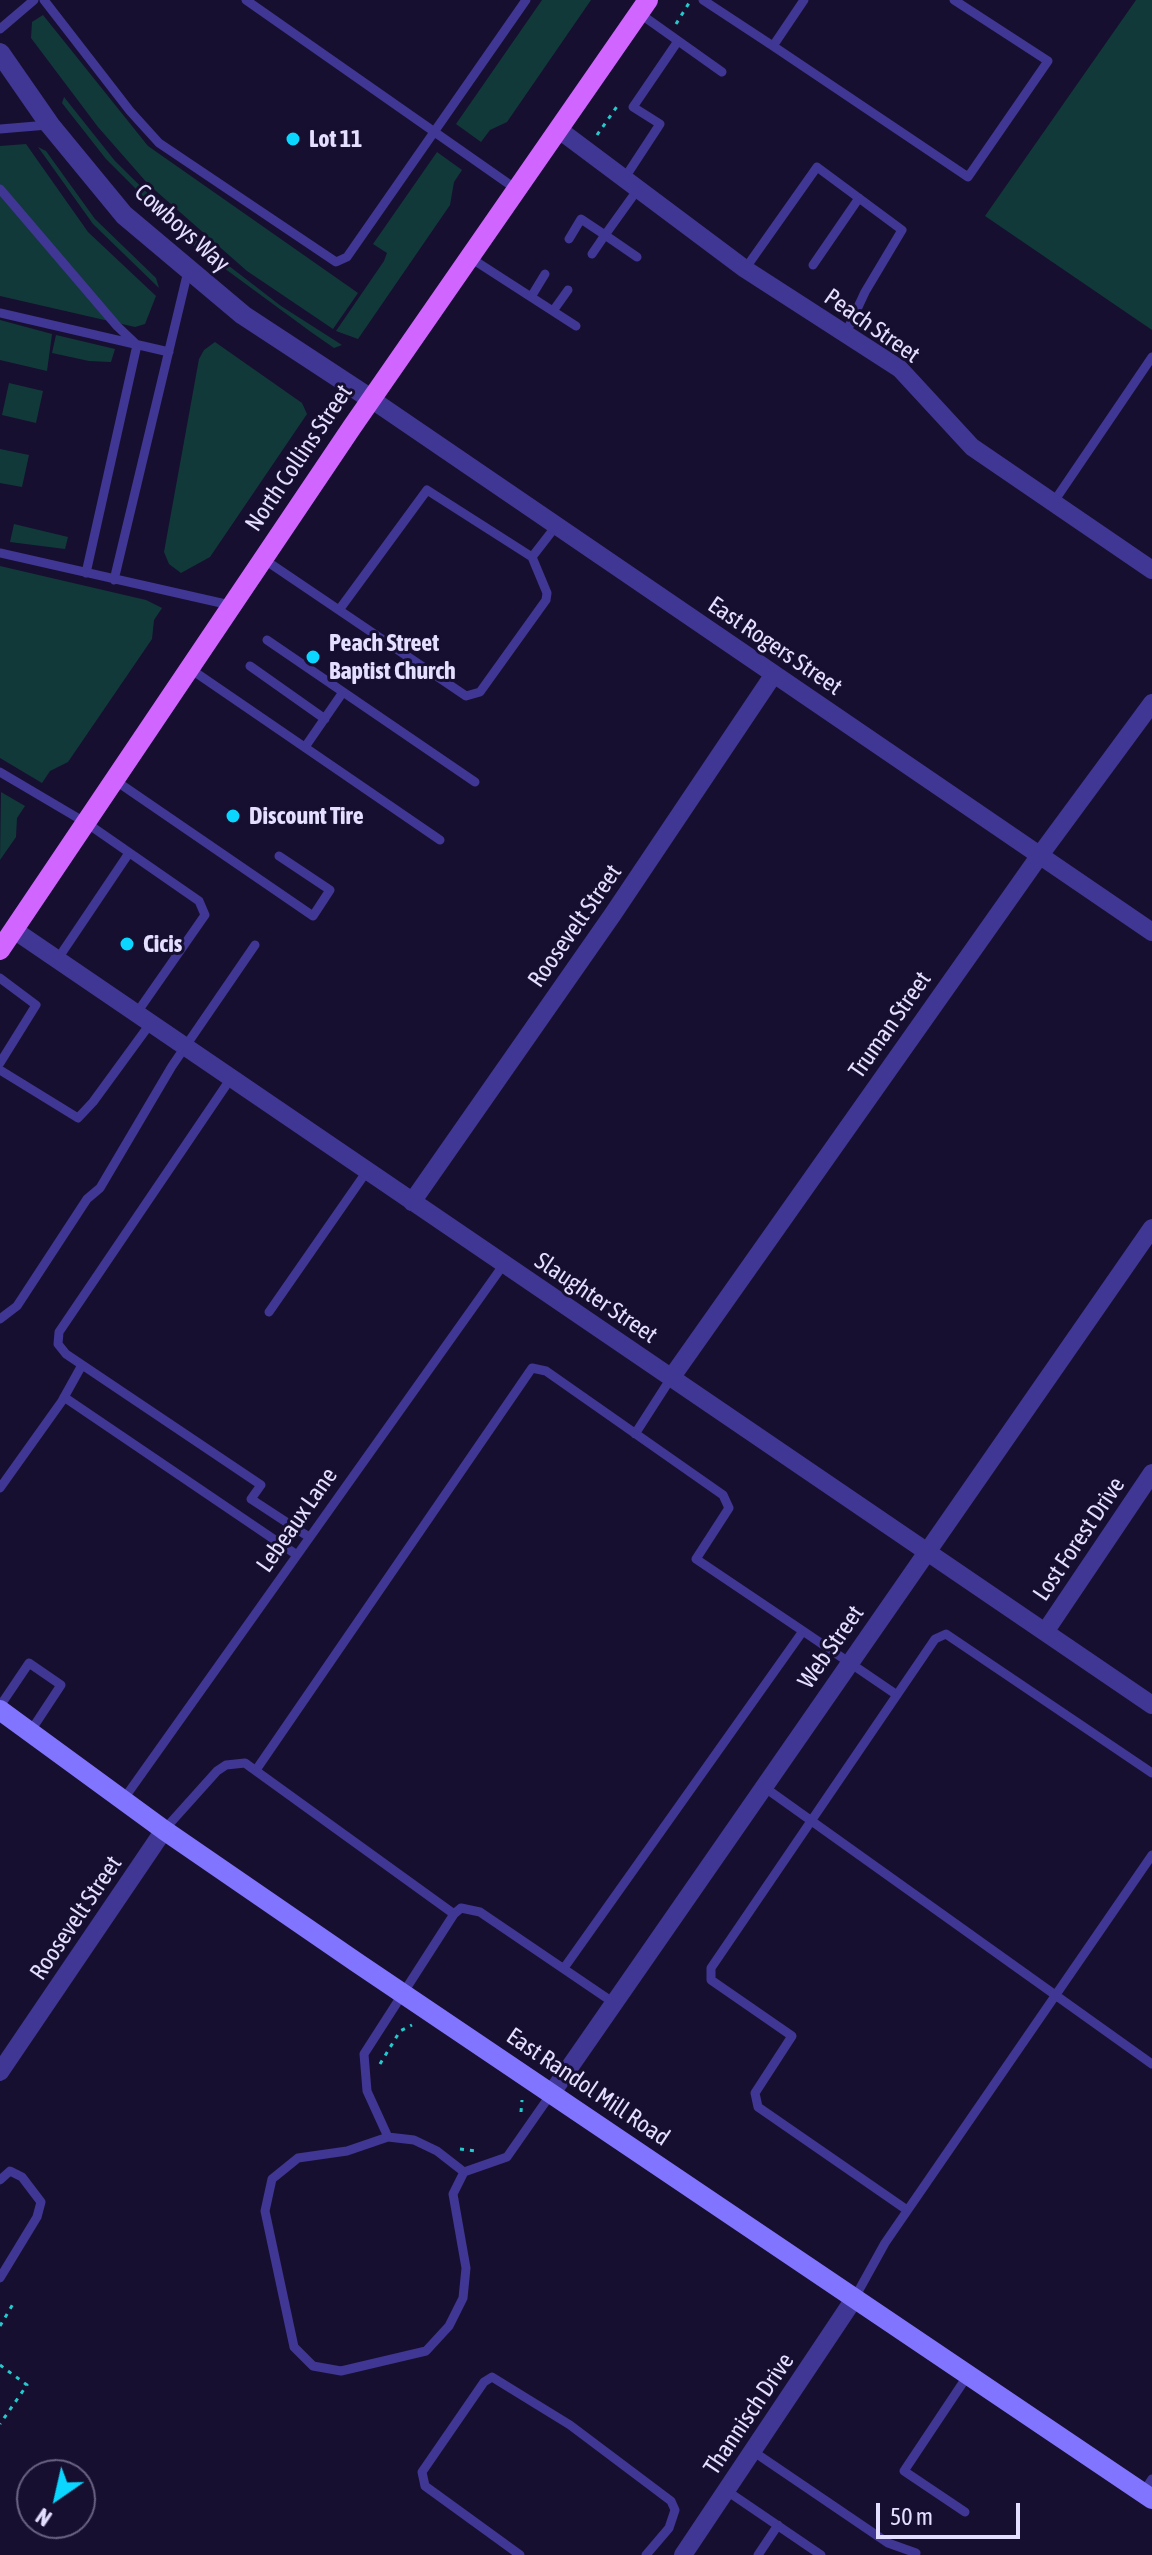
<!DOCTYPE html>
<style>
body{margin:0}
#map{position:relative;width:1152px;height:2555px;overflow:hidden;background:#170f2f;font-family:"Asap Condensed",sans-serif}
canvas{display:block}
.north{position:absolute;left:16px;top:2459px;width:80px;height:80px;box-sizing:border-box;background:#170f2f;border:2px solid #696282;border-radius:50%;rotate:214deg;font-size:22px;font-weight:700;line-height:32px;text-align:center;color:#e4deff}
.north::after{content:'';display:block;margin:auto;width:28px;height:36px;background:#0ad6ff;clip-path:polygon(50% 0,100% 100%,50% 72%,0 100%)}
.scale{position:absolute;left:876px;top:2503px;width:144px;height:36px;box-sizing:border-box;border:4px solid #e4deff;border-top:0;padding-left:10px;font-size:24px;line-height:28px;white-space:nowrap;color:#e4deff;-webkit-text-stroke:6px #170f2f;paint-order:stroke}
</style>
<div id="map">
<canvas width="1152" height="2555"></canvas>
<div class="north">N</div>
<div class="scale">50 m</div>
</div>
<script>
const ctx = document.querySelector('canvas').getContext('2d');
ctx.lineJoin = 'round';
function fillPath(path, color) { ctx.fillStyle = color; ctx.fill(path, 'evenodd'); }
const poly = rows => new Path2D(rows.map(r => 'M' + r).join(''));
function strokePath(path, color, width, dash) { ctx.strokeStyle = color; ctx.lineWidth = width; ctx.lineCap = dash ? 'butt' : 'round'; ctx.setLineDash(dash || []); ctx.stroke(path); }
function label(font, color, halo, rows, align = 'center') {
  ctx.font = font + ' "Asap Condensed",sans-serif'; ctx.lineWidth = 6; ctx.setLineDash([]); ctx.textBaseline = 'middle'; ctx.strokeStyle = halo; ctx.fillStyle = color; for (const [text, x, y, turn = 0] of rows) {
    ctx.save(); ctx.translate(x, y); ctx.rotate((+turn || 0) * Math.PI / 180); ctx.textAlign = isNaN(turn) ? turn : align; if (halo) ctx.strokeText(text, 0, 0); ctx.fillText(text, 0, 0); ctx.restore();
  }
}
const green = poly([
 [542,0,591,0,507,122,490,130,481,142,456,124],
 [1136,0,1152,0,1152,330,985,216],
 [43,15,148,146,358,293,333,329,247,271,148,184,98,127,31,38,32,22],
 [64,97,115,161,194,239,281,306,342,345,334,348,311,332,190,243,106,159,62,103],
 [26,144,88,232,156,296,145,324,135,327,0,296,0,146],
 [38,147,46,151,95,219,156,278,159,288,93,224],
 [437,152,462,170,454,182,450,205,358,339,336,331,384,261,387,253,373,244],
 [0,320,52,334,47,371,0,360],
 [56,335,115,349,111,362,89,361,52,353],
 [215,342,302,403,307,414,210,557,181,573,169,564,164,552,199,359,204,350],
 [9,383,43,391,36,423,2,415],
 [0,449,29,455,22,487,0,483],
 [14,524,68,537,65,549,10,542],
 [0,566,146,600,162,608,154,620,152,639,68,762,50,771,42,783,0,758],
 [1,792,25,806,17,818,16,837,0,860]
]);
const path = poly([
 [676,24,689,3],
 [597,135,618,105],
 [380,2064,400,2031,412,2025],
 [521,2112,522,2100],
 [460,2149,476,2151],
 [0,2326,13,2304],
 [0,2365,27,2385,0,2424]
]);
const service = poly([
 [44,0,130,111,159,143,336,262,347,257,526,0],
 [246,0,516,189],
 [703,0,773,46,804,0],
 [639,13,722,72],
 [0,29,34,0],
 [773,46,968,177,1048,61,954,0],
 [0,129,48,125],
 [624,179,660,124,633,107,678,41],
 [0,189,117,326,137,345,86,573],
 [569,239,581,219,605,235,592,254],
 [469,257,576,326],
 [637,257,605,235,638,189],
 [813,265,859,198],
 [745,269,817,167,902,230,865,292,845,335],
 [531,297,545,274],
 [553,311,568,290],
 [0,313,169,352],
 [1055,500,1152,357],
 [0,553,230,605],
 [262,558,466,696,480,692,546,600,547,593,532,557,556,526],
 [114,580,188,271],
 [339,610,427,490,532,557],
 [267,640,475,782],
 [250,666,325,719],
 [189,668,440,840],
 [305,747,343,692],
 [0,772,88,824,199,901,205,915,136,1014],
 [116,781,313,916,330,890,279,856],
 [57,960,129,853],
 [0,978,36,1005,0,1063],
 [0,1070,78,1118,93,1102,150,1024],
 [231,1078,59,1332,58,1344,66,1354,261,1485,251,1499,309,1537],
 [269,1312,367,1171],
 [0,1319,17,1306,87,1199,100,1188,172,1066,255,945],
 [64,1397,297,1555],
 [635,1434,671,1378],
 [0,1488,62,1401,82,1365],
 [0,1706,29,1663,61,1685,30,1732],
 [256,1770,532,1368,546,1371,723,1495,729,1508,696,1559,803,1631],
 [764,1787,1152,2064],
 [123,1800,504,1264],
 [164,1830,217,1771,226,1765,245,1763,454,1914,364,2054,367,2091,388,2137,414,2140,437,2151,464,2172,507,2157,551,2094],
 [454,1914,461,1908,480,1912,614,2003],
 [564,1968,803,1631,897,1695],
 [388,2137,347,2151,298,2158,272,2179,265,2211,294,2347,313,2366,341,2371,426,2351,449,2326,463,2298,466,2268,453,2194,464,2172],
 [0,2180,10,2171,22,2177,41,2202,37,2217,0,2278],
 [907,2210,758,2107,755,2093,792,2036,711,1980,711,1968,935,1639,946,1634,1152,1773],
 [854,2299,885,2243,1152,1855],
 [754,2452,888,2543,916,2553],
 [727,2491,821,2555],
 [1143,2493,1152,2479],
 [965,2512,904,2471,968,2375],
 [520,2555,425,2486,422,2472,484,2382,492,2377,570,2425,671,2501,675,2510,669,2528,646,2555],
 [758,2555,778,2525]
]);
const minor = poly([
 [558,129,745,269,900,369,972,447,1152,570],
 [371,399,1152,932],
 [14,930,1152,1705],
 [412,1202,613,914,774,674],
 [671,1378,1040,855,1152,703],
 [1045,1632,1152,1473],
 [0,2072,164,1830],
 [551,2094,1152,1228],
 [683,2555,854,2299]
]);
const tertiary = poly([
 [0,53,50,125,124,215,243,315,371,399]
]);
const secondary = poly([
 [0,1710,164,1830,356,1962,1152,2499]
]);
const primary = poly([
 [0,950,352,427,648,0]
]);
const markers = [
 [293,139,8,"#0ad6ff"],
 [313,657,8,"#0ad6ff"],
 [233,816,8,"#0ad6ff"],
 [127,944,8,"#0ad6ff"]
];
const poiNames = [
 ["Lot 11",309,139],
 ["Peach Street",329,643],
 ["Baptist Church",329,671],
 ["Discount Tire",249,816],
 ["Cicis",143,944]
];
const streetNames = [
 ["Cowboys Way",182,228,42],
 ["Peach Street",872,326,35],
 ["North Collins Street",299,458,-56],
 ["East Rogers Street",775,646,34],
 ["Roosevelt Street",575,926,-55],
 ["Truman Street",890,1025,-55],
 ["Slaughter Street",596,1298,34],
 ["Lebeaux Lane",297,1520,-55],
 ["Lost Forest Drive",1079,1539,-56],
 ["Web Street",831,1647,-55],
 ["Roosevelt Street",76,1918,-56],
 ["East Randol Mill Road",588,2087,34],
 ["Thannisch Drive",749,2414,-56]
];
fillPath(green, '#12393a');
strokePath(path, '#24cbcd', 3, [4, 6]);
strokePath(service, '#403693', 9);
strokePath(minor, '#403693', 18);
strokePath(tertiary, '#403693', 20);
strokePath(secondary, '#8175ff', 20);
strokePath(primary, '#d065ff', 20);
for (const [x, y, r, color] of markers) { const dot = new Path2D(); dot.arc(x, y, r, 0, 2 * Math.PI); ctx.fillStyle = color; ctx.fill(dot); strokePath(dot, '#170f2f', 3); }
label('bold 24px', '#e4deff', '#170f2f', poiNames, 'left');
label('24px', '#e4deff', '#170f2f', streetNames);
</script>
